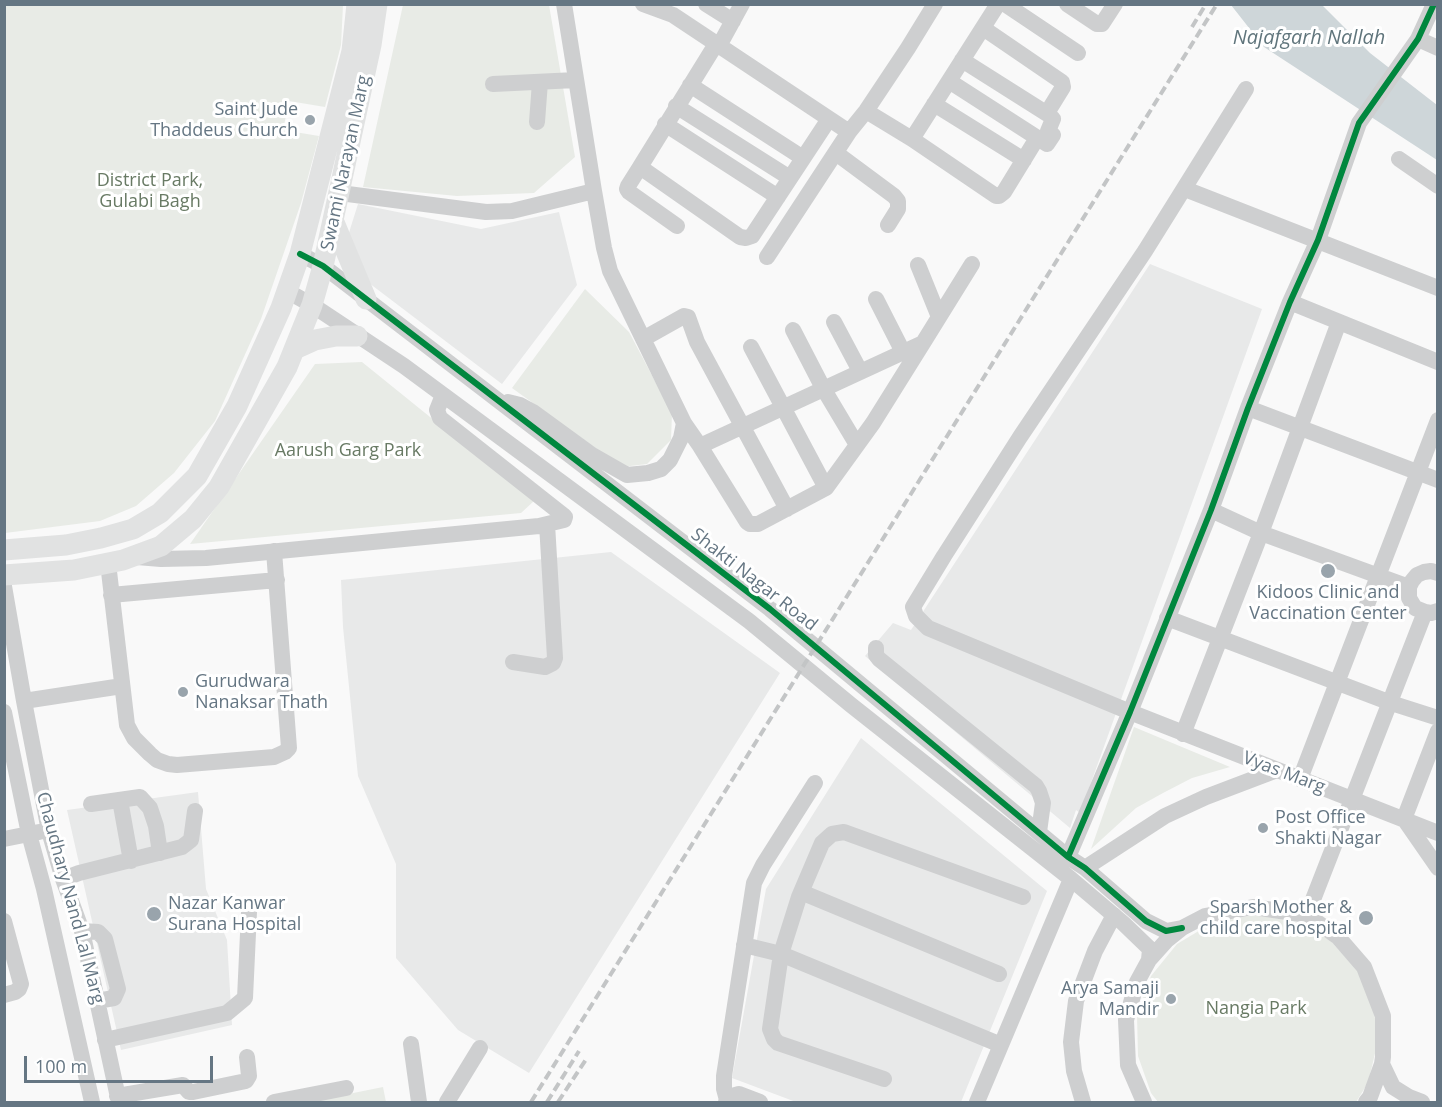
<!DOCTYPE html>
<style>
body{margin:0}
#map{position:relative;width:1442px;height:1107px;overflow:hidden;background:#f9f9f9;font-family:"Open Sans",sans-serif}
canvas{display:block}
.frame{position:absolute;inset:0;border:6px solid #657683;pointer-events:none}
.scale{position:absolute;left:24px;top:1056px;width:189px;height:27px;box-sizing:border-box;border:3px solid #657683;border-top:0;padding-left:8px;font-size:18px;line-height:21px;white-space:nowrap;color:#657683;-webkit-text-stroke:4px #fff;paint-order:stroke}
</style>
<div id="map">
<canvas width="1442" height="1107"></canvas>
<div class="frame"></div>
<div class="scale">100 m</div>
</div>
<script>
const ctx = document.querySelector('canvas').getContext('2d');
ctx.lineJoin = 'round';
function fillPath(path, color) { ctx.fillStyle = color; ctx.fill(path, 'evenodd'); }
const poly = rows => new Path2D(rows.map(r => 'M' + r).join(''));
function strokePath(path, color, width, dash) { ctx.strokeStyle = color; ctx.lineWidth = width; ctx.lineCap = dash ? 'butt' : 'round'; ctx.setLineDash(dash || []); ctx.stroke(path); }
function label(font, color, halo, rows, align = 'center') {
  ctx.font = font + ' "Open Sans",sans-serif'; ctx.lineWidth = 6; ctx.setLineDash([]); ctx.textBaseline = 'middle'; ctx.strokeStyle = halo; ctx.fillStyle = color; for (const [text, x, y, turn = 0] of rows) {
    ctx.save(); ctx.translate(x, y); ctx.rotate((+turn || 0) * Math.PI / 180); ctx.textAlign = isNaN(turn) ? turn : align; if (halo) ctx.strokeText(text, 0, 0); ctx.fillText(text, 0, 0); ctx.restore();
  }
}
const built = poly([
 [358,204,481,229,559,212,577,285,502,384,340,261],
 [1150,264,1262,309,1080,813,1076,810,1070,828,865,656,893,623,911,630],
 [611,552,780,673,529,1073,458,1030,396,958,396,864,358,776,343,627,341,580],
 [861,738,1047,891,961,1102,796,1102,732,1078,766,889],
 [198,792,206,889,227,940,232,1025,121,1050,67,810]
]);
const green = poly([
 [4,5,343,5,341,45,325,107,289,101,283,130,319,136,301,203,261,319,215,421,174,473,136,506,100,521,5,533],
 [403,5,549,5,575,157,534,193,457,196,363,187],
 [585,289,629,332,672,413,671,440,647,464,622,467,512,388],
 [362,362,534,501,521,513,190,544,315,364],
 [1134,727,1230,767,1192,778,1163,793,1136,808,1091,849],
 [1253,915,1294,921,1330,940,1358,971,1374,1006,1377,1045,1368,1083,1356,1102,1158,1102,1151,1093,1138,1056,1137,1015,1151,976,1177,944,1212,923],
 [383,1087,386,1102,309,1102]
]);
const water = poly([
 [1231,5,1322,5,1370,53,1437,105,1437,160,1264,47]
]);
const minor = poly([
 [643,4,673,15,849,132,767,257],
 [706,4,733,21],
 [1005,4,1078,53],
 [1067,4,1097,24,1102,24,1115,4],
 [983,28,1062,82,1063,87,1047,113],
 [1418,39,1438,48],
 [716,44,640,167,740,237,746,238,752,236,829,119],
 [719,46,742,4],
 [962,60,1049,115,1053,119,1048,131,1053,135,1047,144,1036,137],
 [493,84,576,80],
 [690,85,803,158],
 [1246,89,1145,251,1020,437,944,556,913,607,916,616,928,628,1130,712,1438,833],
 [934,104,1024,160],
 [676,106,790,178],
 [866,111,912,139,998,4],
 [537,122,540,82],
 [665,124,778,197],
 [849,132,866,111,908,48,935,4],
 [912,139,996,196,999,196,1004,192,1034,143,1036,137,949,81],
 [836,153,894,196,898,201,898,209,888,225],
 [1399,159,1438,186],
 [640,167,628,186,627,189,629,192,677,226],
 [1185,189,1438,288],
 [340,193,486,212,512,211,594,191,564,4],
 [300,254,323,266,770,609,1068,857,1085,868,1146,921,1166,931,1182,928],
 [918,265,939,317],
 [287,291,312,305,404,366,749,621,851,705,1071,879,1123,923,1150,949,1149,960],
 [876,299,903,352],
 [1290,302,1438,362],
 [834,322,860,371],
 [793,330,823,388,857,445],
 [643,339,684,316,688,317,697,342,787,509],
 [923,343,972,264],
 [751,347,826,488],
 [508,402,520,405,533,412,592,455,627,475,648,473,661,469,670,460,681,438,684,423,610,271,604,248,594,191],
 [1248,408,1438,480],
 [684,423,700,446,923,343,873,423,826,488,758,524,750,524,747,522,700,446],
 [1211,510,1261,533,1409,587],
 [137,557,161,559,206,558,539,526,564,520,565,517,563,515,440,418,437,410,443,395],
 [108,563,127,725,134,738,150,754,157,760,168,764,177,765,274,757,285,752,289,748,274,551],
 [1438,573,1431,571,1424,572,1417,575,1412,581,1409,587,1409,598,1415,608,1425,612,1431,613,1438,611],
 [4,586,24,701,49,831,63,879,82,931,119,1102],
 [111,595,277,580],
 [1167,618,1391,703,1438,718],
 [876,648,876,655,879,659,1036,786,1039,791,1043,803,1039,832],
 [513,662,545,667,553,663,555,658,547,524],
 [24,701,122,686],
 [4,712,29,834,44,889,92,1102],
 [1438,731,1404,819,1438,868],
 [1183,734,1261,533,1339,322],
 [1300,779,1438,420],
 [120,800,131,861],
 [91,804,140,797,150,808,156,826,160,853],
 [4,839,39,832],
 [1068,857,1130,712,1211,510,1248,408,1290,302,1318,240,1359,123,1418,39,1434,4],
 [1085,868,1165,816,1206,797,1277,770],
 [63,879,79,873,182,847,191,840,195,811],
 [801,892,999,974],
 [1307,915,1425,612],
 [4,921,21,984,19,989,15,992,4,995],
 [82,931,98,932,105,939,118,989,114,998,97,1001],
 [744,945,781,954,1001,1045],
 [105,1040,227,1013,245,998,249,912],
 [411,1044,419,1102],
 [1382,1064,1393,1087,1409,1097,1422,1102],
 [884,1079,778,1043,774,1039,770,1029,781,954,799,897,822,843,832,834,844,832,1023,897],
 [117,1096,183,1085,189,1092,193,1092,246,1081,249,1076,247,1057],
 [727,1100,724,1089,724,1076,754,883,763,865,815,783],
 [274,1102,346,1088],
 [447,1102,480,1048],
 [726,1102,732,1096,739,1094,760,1102],
 [977,1102,1071,879],
 [1083,1102,1074,1071,1071,1042,1076,1001,1095,951,1114,915],
 [1144,1102,1128,1065,1126,1020,1137,982,1149,960,1167,940,1182,928,1205,916,1253,907,1307,915,1338,937,1364,967,1383,1016,1383,1057,1382,1064,1370,1097,1366,1102]
]);
const major = poly([
 [333,220,366,299],
 [295,349,315,340,336,336,357,336],
 [4,550,66,545,101,538,133,529,160,513,197,476,237,406,281,308,300,254,352,51,357,4],
 [4,575,74,570,123,560,161,546,193,519,219,487,287,367,312,305,323,266,371,45,377,4]
]);
const rail = poly([
 [1192,27,1206,4],
 [531,1102,1217,4],
 [547,1102,579,1051],
 [558,1102,587,1058]
]);
const cycleway = poly([
 [300,254,323,266,770,609,1068,857,1085,868,1146,921,1166,931,1182,928],
 [1068,857,1130,712,1211,510,1248,408,1290,302,1318,240,1359,123,1418,39,1434,4]
]);
const markers = [
 [310,120,6,"#99a4ac"],
 [1328,571,8,"#99a4ac"],
 [183,692,6,"#99a4ac"],
 [1263,828,6,"#99a4ac"],
 [154,914,8,"#99a4ac"],
 [1366,918,8,"#99a4ac"],
 [1171,999,6,"#99a4ac"]
];
const poiNames = [
 ["Saint Jude",298,110],
 ["Thaddeus Church",298,131],
 ["Kidoos Clinic and",1328,593,"center"],
 ["Vaccination Center",1328,614,"center"],
 ["Gurudwara",195,682,"left"],
 ["Nanaksar Thath",195,703,"left"],
 ["Post Office",1275,818,"left"],
 ["Shakti Nagar",1275,839,"left"],
 ["Nazar Kanwar",168,904,"left"],
 ["Surana Hospital",168,925,"left"],
 ["Sparsh Mother &",1352,908],
 ["child care hospital",1352,929],
 ["Arya Samaji",1159,989],
 ["Mandir",1159,1010]
];
const streetNames = [
 ["Swami Narayan Marg",346,163,-78],
 ["Shakti Nagar Road",754,580,38],
 ["Vyas Marg",1284,773,21],
 ["Chaudhary Nand Lal Marg",70,898,75]
];
const parkNames = [
 ["District Park,",150,181],
 ["Gulabi Bagh",150,202],
 ["Aarush Garg Park",348,451],
 ["Nangia Park",1256,1009]
];
const waterNames = [
 ["Najafgarh Nallah",1309,38]
];
fillPath(built, '#e8e9e9');
fillPath(green, '#e8ebe6');
fillPath(water, '#ced6d9');
strokePath(minor, '#cecfd0', 16);
strokePath(major, '#e1e2e2', 21);
strokePath(rail, '#c3c5c6', 4, [9, 4.5]);
strokePath(cycleway, '#00873e', 6);
for (const [x, y, r, color] of markers) { const dot = new Path2D(); dot.arc(x, y, r, 0, 2 * Math.PI); ctx.fillStyle = color; ctx.fill(dot); strokePath(dot, '#fff', 2); }
label('18px', '#657683', '#fff', poiNames, 'right');
label('18px', '#657683', '#fff', streetNames);
label('18px', '#687a64', '#fff', parkNames);
label('italic 20px', '#60757c', '#fff', waterNames);
</script>
